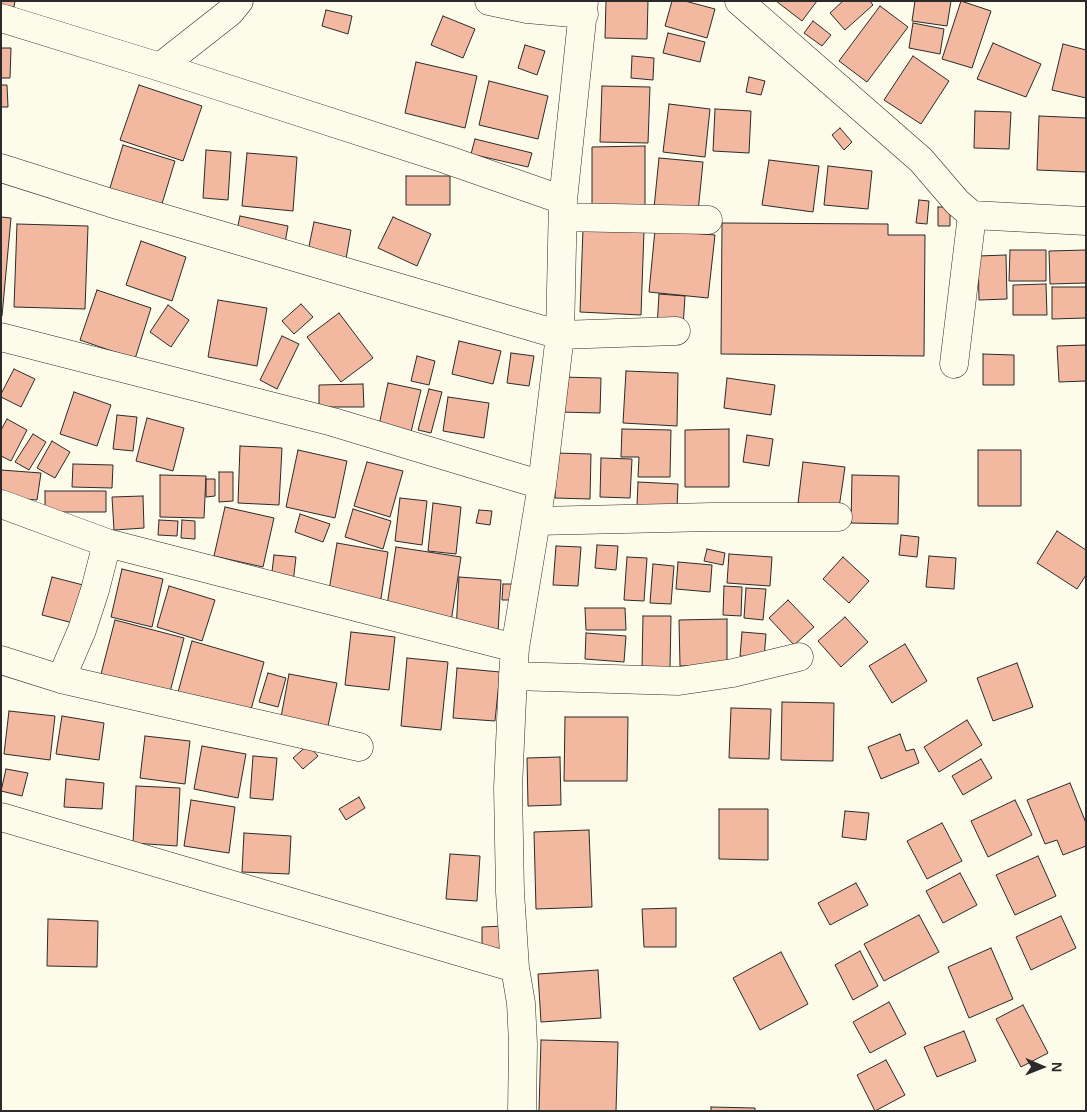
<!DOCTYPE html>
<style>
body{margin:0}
#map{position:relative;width:1087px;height:1112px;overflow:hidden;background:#fdfbea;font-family:Helvetica,sans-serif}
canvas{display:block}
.frame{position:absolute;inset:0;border:2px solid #2b2b2b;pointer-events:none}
.north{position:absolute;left:1017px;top:1042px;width:50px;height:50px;-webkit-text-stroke:4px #fdfbea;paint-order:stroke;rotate:91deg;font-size:14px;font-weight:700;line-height:20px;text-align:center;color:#2b2b2b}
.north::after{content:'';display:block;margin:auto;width:18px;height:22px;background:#2b2b2b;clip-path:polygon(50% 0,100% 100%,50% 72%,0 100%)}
</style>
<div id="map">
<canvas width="1087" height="1112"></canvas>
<div class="frame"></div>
<div class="north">N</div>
</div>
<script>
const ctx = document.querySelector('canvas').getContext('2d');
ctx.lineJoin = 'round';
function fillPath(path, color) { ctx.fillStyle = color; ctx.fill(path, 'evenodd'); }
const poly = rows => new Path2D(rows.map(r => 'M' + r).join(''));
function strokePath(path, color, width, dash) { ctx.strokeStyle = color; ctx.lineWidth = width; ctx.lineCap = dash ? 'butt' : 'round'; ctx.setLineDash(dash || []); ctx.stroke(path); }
const building = poly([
 [1,1,15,1,14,7,1,5,1,1],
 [606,1,648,1,647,39,605,38,606,1],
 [672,1,685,1,715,9,707,38,665,26,672,1],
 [776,1,817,1,802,21,776,1],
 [843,1,870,1,873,5,845,30,830,13,843,1],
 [915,1,951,1,947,26,912,21,915,1],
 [961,1,991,11,972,68,942,59,961,1],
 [880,6,908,27,867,82,839,61,880,6],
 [326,10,352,16,348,34,322,26,326,10],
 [443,16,475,29,463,58,431,45,443,16],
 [813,21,831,35,822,46,804,33,813,21],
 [913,23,944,29,940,54,909,48,913,23],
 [668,33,705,42,700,62,663,53,668,33],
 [993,43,1041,64,1026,97,977,79,993,43],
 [1063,44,1086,50,1086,98,1052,90,1063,44],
 [525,45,545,51,537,75,518,68,525,45],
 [1,48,11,48,10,78,1,78,1,48],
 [632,56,654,58,653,80,631,78,632,56],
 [913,56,949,81,921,124,884,100,913,56],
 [416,62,477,76,465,128,405,113,416,62],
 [749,77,765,81,761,95,746,92,749,77],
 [489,81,548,96,538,139,479,125,489,81],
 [1,85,7,85,8,107,1,107,1,85],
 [139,85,202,106,183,161,120,140,139,85],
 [602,86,650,87,648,143,600,142,602,86],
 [669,104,710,109,705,157,663,152,669,104],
 [715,109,751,111,749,153,713,151,715,109],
 [975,111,1011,112,1009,149,974,148,975,111],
 [1039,116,1086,118,1086,172,1037,170,1039,116],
 [840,128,852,142,844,150,832,135,840,128],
 [475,139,532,153,528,167,471,154,475,139],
 [123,145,175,161,161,207,109,191,123,145],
 [645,146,645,206,592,207,592,147,645,146],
 [206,150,231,152,228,200,203,198,206,150],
 [247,153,297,157,293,211,242,206,247,153],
 [659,158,703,162,698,212,654,208,659,158],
 [769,160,819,166,813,212,762,205,769,160],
 [828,166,872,171,868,209,824,205,828,166],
 [406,176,450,176,450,205,406,205,406,176],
 [919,200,929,201,927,224,916,223,919,200],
 [938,207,950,207,950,226,938,226,938,207],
 [240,216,288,226,285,243,236,234,240,216],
 [1,217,11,218,2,316,1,316,1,217],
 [393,217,431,234,417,266,378,248,393,217],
 [314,222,351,230,346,259,308,251,314,222],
 [722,223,888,224,888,235,925,235,924,356,721,354,722,223],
 [17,224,88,226,85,309,14,307,17,224],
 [583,229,644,231,641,315,580,312,583,229],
 [655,230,715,235,708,298,649,292,655,230],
 [141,241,186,257,172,301,126,285,141,241],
 [1010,250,1046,250,1046,281,1009,281,1010,250],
 [1086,250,1086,283,1050,284,1049,251,1086,250],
 [1006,255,1007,299,979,300,978,256,1006,255],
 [1046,284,1047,315,1013,315,1013,285,1046,284],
 [1052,287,1086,287,1086,318,1052,319,1052,287],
 [97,290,151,308,135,359,80,340,97,290],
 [659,294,685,296,683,328,657,327,659,294],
 [218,300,267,308,257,366,208,357,218,300],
 [301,304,313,317,294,334,282,321,301,304],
 [168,305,189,320,171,347,150,332,168,305],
 [339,313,373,358,341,382,307,337,339,313],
 [282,336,299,344,277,389,260,380,282,336],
 [459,341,501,351,493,384,452,374,459,341],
 [1086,345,1086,381,1059,382,1057,346,1086,345],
 [511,353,534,356,529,386,507,383,511,353],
 [983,354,1014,355,1014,385,983,385,983,354],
 [417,356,435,361,429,385,411,381,417,356],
 [14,369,35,379,21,407,1,397,1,394,14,369],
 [626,371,678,373,677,426,623,423,626,371],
 [561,377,601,378,600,413,560,412,561,377],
 [727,378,775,385,771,415,724,408,727,378],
 [388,383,421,390,411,432,379,425,388,383],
 [363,384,364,407,319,407,319,385,363,384],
 [429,389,442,392,431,433,418,430,429,389],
 [74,392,111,405,97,446,60,434,74,392],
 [448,397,489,403,484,438,443,431,448,397],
 [117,415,137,417,133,451,113,449,117,415],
 [147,418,184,428,173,471,136,461,147,418],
 [7,419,27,430,11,461,1,456,1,430,7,419],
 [622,429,671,430,670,477,638,477,639,457,621,457,622,429],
 [729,429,729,487,685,487,685,430,729,429],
 [33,434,46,442,29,470,15,462,33,434],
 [747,435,773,439,769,466,743,462,747,435],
 [52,441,70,452,55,478,37,468,52,441],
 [240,446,282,448,279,505,238,503,240,446],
 [298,450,347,461,335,518,286,507,298,450],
 [978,450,1021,450,1021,506,978,506,978,450],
 [556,453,591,454,590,499,555,498,556,453],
 [601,458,632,459,630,498,600,497,601,458],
 [367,462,403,471,390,517,354,506,367,462],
 [803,462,845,467,839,508,798,503,803,462],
 [73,464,113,465,112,488,72,487,73,464],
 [1,470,41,473,37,500,1,497,1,470],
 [219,472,233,472,233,501,219,502,219,472],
 [160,475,206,476,204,518,160,517,160,475],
 [852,475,899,476,898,524,851,523,852,475],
 [206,479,215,479,215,496,206,497,206,479],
 [638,482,678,484,677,508,637,506,638,482],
 [45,491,106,491,106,512,45,512,45,491],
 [143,496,144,528,114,530,112,497,143,496],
 [400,498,427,501,422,545,395,541,400,498],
 [433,503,461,507,456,554,428,551,433,503],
 [225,507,274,518,263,567,214,556,225,507],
 [353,509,391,521,383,549,345,537,353,509],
 [479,510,492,511,490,525,476,523,479,510],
 [300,514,330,524,323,542,295,532,300,514],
 [159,520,178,521,177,536,158,535,159,520],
 [182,520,195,521,195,539,181,538,182,520],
 [1057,531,1086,550,1086,575,1077,589,1037,563,1057,531],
 [901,535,919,537,917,557,899,555,901,535],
 [337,543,388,552,380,605,328,596,337,543],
 [597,545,618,546,616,570,595,568,597,545],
 [556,546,581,547,578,586,553,585,556,546],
 [396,547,461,557,451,622,386,612,396,547],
 [707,549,725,553,723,565,704,561,707,549],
 [729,554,772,557,770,586,727,583,729,554],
 [274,555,296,557,293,583,271,580,274,555],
 [929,556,956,558,954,589,926,587,929,556],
 [627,557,647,558,644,601,624,600,627,557],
 [843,557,869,581,849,603,823,579,843,557],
 [678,562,712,565,710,592,676,589,678,562],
 [653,564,674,566,671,604,650,603,653,564],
 [122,569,163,579,152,627,111,617,122,569],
 [52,577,87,586,77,624,42,615,52,577],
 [459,577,501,580,498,633,456,630,459,577],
 [503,584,517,584,517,600,502,600,503,584],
 [169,586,215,600,202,641,157,627,169,586],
 [724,586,742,587,741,616,723,615,724,586],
 [746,588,766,589,763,620,744,618,746,588],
 [788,600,814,627,794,645,769,618,788,600],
 [585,608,625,608,626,630,586,630,585,608],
 [643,616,671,616,670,668,642,668,643,616],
 [845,617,868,642,841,667,818,641,845,617],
 [727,619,727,665,680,666,679,620,727,619],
 [115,620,184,638,170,692,101,674,115,620],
 [351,632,395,637,389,690,345,685,351,632],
 [742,632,766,634,764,658,740,656,742,632],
 [586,633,626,636,624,662,585,659,586,633],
 [192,641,264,662,249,717,177,696,192,641],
 [905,644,927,681,892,703,869,666,905,644],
 [407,658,448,662,441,730,401,726,407,658],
 [1017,663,1033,707,993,721,977,678,1017,663],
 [457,668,500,672,495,721,453,718,457,668],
 [268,673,286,678,278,707,259,702,268,673],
 [289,674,337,683,328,726,281,717,289,674],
 [782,702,834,703,833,761,781,760,782,702],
 [731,708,771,709,769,759,729,758,731,708],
 [9,711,55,716,50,760,4,754,9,711],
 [62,716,104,723,99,760,56,754,62,716],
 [565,717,628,717,627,781,564,781,565,717],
 [967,720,982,745,939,772,924,747,967,720],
 [900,734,906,751,914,749,919,763,881,779,868,747,900,734],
 [145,736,190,741,185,784,140,778,145,736],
 [308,745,318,756,303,769,293,758,308,745],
 [202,746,246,754,238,798,194,789,202,746],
 [253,756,277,758,273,800,250,798,253,756],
 [560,757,561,805,528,806,527,758,560,757],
 [981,759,992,778,963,795,952,776,981,759],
 [6,769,28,773,22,796,1,791,6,769],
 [66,779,104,783,102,809,64,807,66,779],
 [1070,783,1086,823,1086,846,1063,855,1057,840,1045,844,1027,800,1070,783],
 [136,786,180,788,177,846,133,843,136,786],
 [359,797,365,808,346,820,339,809,359,797],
 [191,800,235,807,229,853,184,846,191,800],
 [1015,800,1032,835,988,857,971,821,1015,800],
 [719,809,768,809,768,860,719,859,719,809],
 [845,811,869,813,866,840,842,837,845,811],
 [942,823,962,861,927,879,907,841,942,823],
 [589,830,592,907,536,909,534,832,589,830],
 [244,833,291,836,289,874,242,872,244,833],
 [450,854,480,856,477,901,446,899,450,854],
 [1038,856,1056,896,1015,915,996,875,1038,856],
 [960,873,977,905,943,923,926,891,960,873],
 [856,883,868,905,830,925,818,903,856,883],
 [676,908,676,947,644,947,642,909,676,908],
 [919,915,939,952,884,981,864,944,919,915],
 [1061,916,1076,948,1031,970,1016,937,1061,916],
 [48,919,98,921,97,967,47,966,48,919],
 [505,926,505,948,482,949,482,927,505,926],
 [991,948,1013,999,969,1018,948,967,991,948],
 [860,951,878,986,853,1000,835,965,860,951],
 [781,952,808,1004,760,1030,733,978,781,952],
 [598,970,601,1018,541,1022,538,974,598,970],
 [889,1002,906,1034,870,1053,853,1022,889,1002],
 [1023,1005,1048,1053,1021,1067,996,1019,1023,1005],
 [964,1031,976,1061,937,1077,924,1047,964,1031],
 [541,1040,618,1042,616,1111,539,1111,541,1040],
 [886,1060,905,1095,875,1111,857,1075,886,1060],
 [711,1107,755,1108,755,1111,711,1111,711,1107]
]);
const street = poly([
 [489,1,527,9,584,14],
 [739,1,921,160,957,202,972,215,954,364],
 [1,18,160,67,445,159,563,200],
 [160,67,230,12,239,1],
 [1,168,111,203,560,335,676,331],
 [972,215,1086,221],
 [564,217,708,220],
 [1,337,333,422,542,485],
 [1,504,107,543,515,648],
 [536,521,712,517,838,517],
 [1,660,61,679,359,747],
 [513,676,679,681,733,673,799,657],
 [61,679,82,630,95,590,107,543],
 [1,817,515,968],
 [522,1111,523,1044,521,1003,515,968,510,892,508,788,513,676,515,648,542,485,560,335,563,200,584,1]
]);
fillPath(building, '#f2b8a0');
strokePath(building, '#2b2b2b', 1);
strokePath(street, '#2b2b2b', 29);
strokePath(street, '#fdfbea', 28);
</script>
